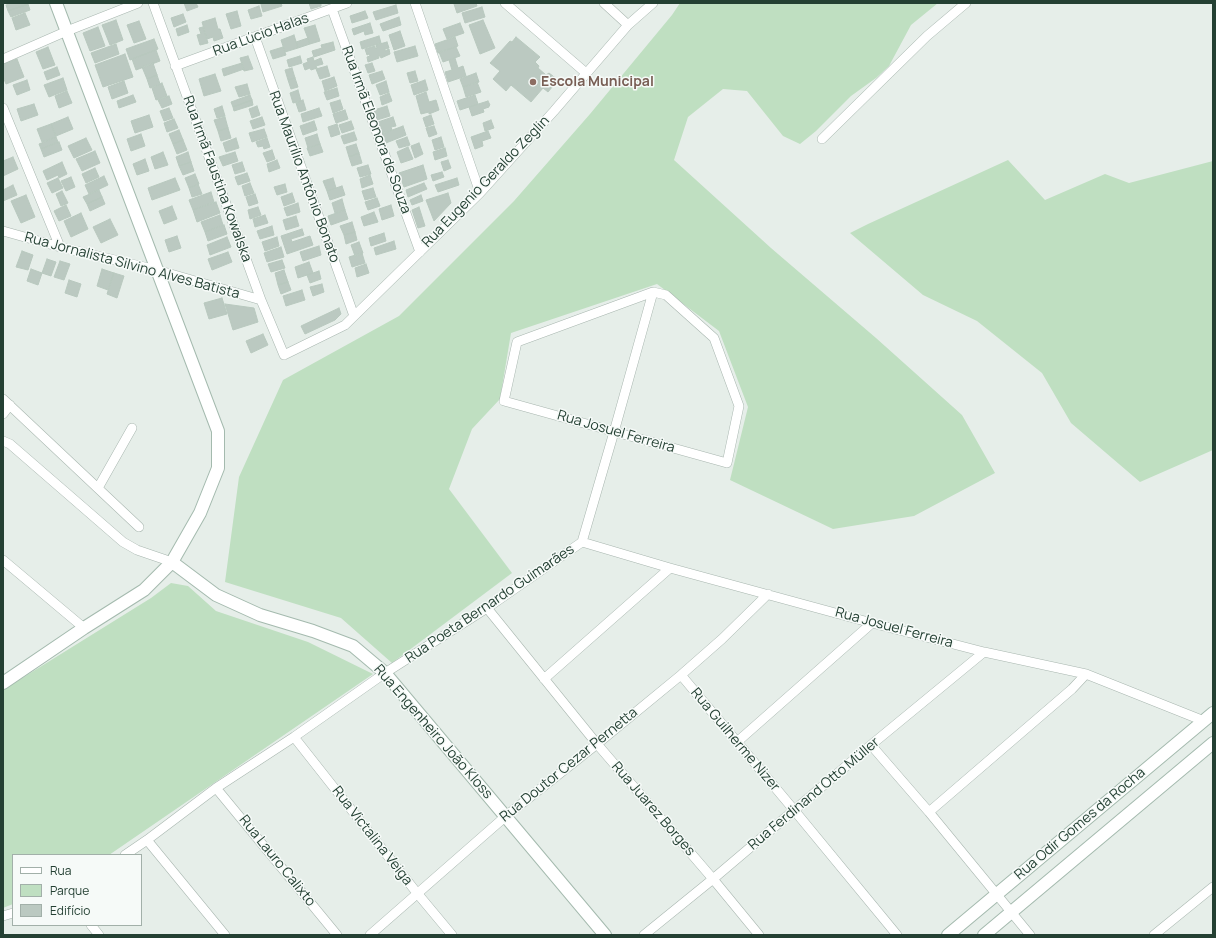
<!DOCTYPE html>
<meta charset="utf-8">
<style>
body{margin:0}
#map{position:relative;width:1216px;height:938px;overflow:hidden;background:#e6eee9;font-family:Manrope,sans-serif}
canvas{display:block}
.frame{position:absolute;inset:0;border:4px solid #244033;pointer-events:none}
.legend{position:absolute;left:12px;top:854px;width:130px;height:72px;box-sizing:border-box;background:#f6faf8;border:1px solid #a2b0a9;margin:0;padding:5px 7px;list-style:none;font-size:12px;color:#244033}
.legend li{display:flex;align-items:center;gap:8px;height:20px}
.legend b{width:20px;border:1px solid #a2b0a9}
</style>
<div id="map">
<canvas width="1216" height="938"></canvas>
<div class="frame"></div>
<ul class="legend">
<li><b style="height:5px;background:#fff"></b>Rua</li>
<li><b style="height:11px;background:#bfdfc1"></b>Parque</li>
<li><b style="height:11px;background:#bbc9c1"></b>Edifício</li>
</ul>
</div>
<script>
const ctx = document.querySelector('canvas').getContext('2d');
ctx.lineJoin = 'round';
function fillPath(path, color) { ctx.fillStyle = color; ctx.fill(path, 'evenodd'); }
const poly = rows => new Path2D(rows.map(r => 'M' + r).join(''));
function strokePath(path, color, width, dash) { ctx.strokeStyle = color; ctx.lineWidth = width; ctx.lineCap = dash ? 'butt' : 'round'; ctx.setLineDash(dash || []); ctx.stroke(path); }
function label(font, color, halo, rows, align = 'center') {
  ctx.font = font + ' Manrope,sans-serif'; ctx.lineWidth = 3; ctx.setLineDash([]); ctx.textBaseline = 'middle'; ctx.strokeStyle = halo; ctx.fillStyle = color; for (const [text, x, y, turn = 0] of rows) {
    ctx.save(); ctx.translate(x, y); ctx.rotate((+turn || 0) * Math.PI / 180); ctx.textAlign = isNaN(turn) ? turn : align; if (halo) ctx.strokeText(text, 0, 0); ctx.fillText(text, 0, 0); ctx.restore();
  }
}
const green = poly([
 [680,3,938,3,911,25,889,66,876,78,851,96,816,131,800,144,783,136,747,91,723,89,688,117,674,160,771,248,876,338,962,415,995,473,914,516,833,529,730,480,748,407,719,331,657,284,511,333,500,399,472,429,449,489,512,573,392,663,341,618,225,582,239,477,283,380,399,316,514,201,590,114,672,15],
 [1008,160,1045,200,1105,174,1129,183,1213,161,1213,450,1140,482,1071,423,1042,373,977,321,923,295,850,233,868,224],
 [171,583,188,586,216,611,308,642,373,674,109,855,13,855,13,904,3,908,3,690,151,598]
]);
const building = poly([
 [11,3,27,3,28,4,8,11,6,5,11,3],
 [184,3,196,3,198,7,187,11,184,3],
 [264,3,281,3,282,6,263,12,261,4,264,3],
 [309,3,321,3,321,6,311,9,309,3],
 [455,3,476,3,477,6,457,13,454,4,455,3],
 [28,4,30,10,11,17,8,11,28,4],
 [396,5,398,13,376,20,373,12,396,5],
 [259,6,262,16,251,19,248,10,259,6],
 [482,7,485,17,465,23,462,13,482,7],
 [237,11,241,26,231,29,226,14,237,11],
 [365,11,368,18,352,23,350,16,365,11],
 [25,13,30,25,16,30,12,18,25,13],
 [183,14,186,22,174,27,171,18,183,14],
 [399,17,401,25,383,31,380,24,399,17],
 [215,18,218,29,220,29,223,38,214,41,213,37,207,39,202,22,215,18],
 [116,20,123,40,110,45,102,25,116,20],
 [483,20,495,48,480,54,469,25,483,20],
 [139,21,146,39,134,43,127,25,139,21],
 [370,23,373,33,365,35,364,31,354,35,352,29,370,23],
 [460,23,464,33,447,39,443,29,460,23],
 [187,25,189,32,178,36,176,29,187,25],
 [315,25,320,41,310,44,304,28,315,25],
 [98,27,105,46,90,51,83,33,98,27],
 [203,27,208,43,200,45,197,35,201,34,199,28,203,27],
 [400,31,405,46,394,50,389,35,400,31],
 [294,35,298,48,285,52,281,40,294,35],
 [379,36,381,43,362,49,360,42,379,36],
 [455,37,458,46,438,53,435,44,455,37],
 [516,37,540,57,535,62,539,66,538,68,546,75,549,73,558,80,548,92,543,88,531,102,511,85,506,91,493,79,500,71,490,63,510,41,512,42,516,37],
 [308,38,310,44,298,48,296,42,308,38],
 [154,39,158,49,130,60,126,49,154,39],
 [333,42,335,50,314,57,312,51,322,48,321,45,333,42],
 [387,42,389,48,385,49,385,51,389,49,390,54,381,58,380,56,378,56,379,58,368,62,367,57,370,56,369,54,367,55,365,49,375,46,375,48,377,48,376,45,387,42],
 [116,44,119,54,95,63,91,53,116,44],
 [415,46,418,56,397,62,394,52,415,46],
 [48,47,55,65,43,69,36,52,48,47],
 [283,47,286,55,273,59,270,51,283,47],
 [456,47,460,56,443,62,439,52,456,47],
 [156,50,160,61,136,70,132,59,156,50],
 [125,54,133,77,103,87,95,65,125,54],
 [248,56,253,69,244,71,240,58,248,56],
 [300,56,302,63,289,67,287,60,300,56],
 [313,57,314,61,321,58,323,64,316,66,317,68,311,70,310,68,305,70,303,64,308,62,307,59,313,57],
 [455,58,458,68,463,66,466,76,448,82,445,72,452,70,449,60,455,58],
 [17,59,24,77,6,84,3,77,3,64,17,59],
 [153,63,157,75,147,79,142,67,153,63],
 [242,63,244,69,224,76,222,69,242,63],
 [372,63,375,71,368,73,365,65,372,63],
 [327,66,330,76,320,79,316,69,327,66],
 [57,67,60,75,47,80,44,72,57,67],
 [292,68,295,78,288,80,285,70,292,68],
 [382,71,385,79,372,84,369,75,382,71],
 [415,71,418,81,410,83,407,73,415,71],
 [476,73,479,82,463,87,460,79,476,73],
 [215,74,221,91,204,96,199,79,215,74],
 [157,75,160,84,150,88,147,79,157,75],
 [334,77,337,86,325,91,322,81,334,77],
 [63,78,67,90,49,97,44,85,63,78],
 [295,78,298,87,291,89,288,80,295,78],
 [27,80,30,90,17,95,13,85,27,80],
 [425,80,428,90,414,95,411,85,425,80],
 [124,81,128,93,112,99,108,87,124,81],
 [386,81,389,92,380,95,376,85,386,81],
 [477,82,481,92,466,97,463,87,477,82],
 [162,83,167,96,156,100,152,88,162,83],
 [247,84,250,94,239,97,235,87,247,84],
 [337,88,339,96,327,100,324,92,337,88],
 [298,90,301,101,293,103,290,93,298,90],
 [67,91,72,103,59,108,55,96,67,91],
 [426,92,429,102,436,100,439,110,429,114,429,112,421,114,416,96,426,92],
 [389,93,392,101,382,105,380,97,389,93],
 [133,95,136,102,119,108,117,101,133,95],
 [250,95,252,100,233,107,231,102,250,95],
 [475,95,478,104,460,110,457,101,475,95],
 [169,96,172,104,162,108,158,100,169,96],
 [252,100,253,105,234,111,233,107,252,100],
 [303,100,306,110,299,112,296,103,303,100],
 [340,100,343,109,333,113,330,103,340,100],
 [488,101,490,105,489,106,489,107,483,109,484,112,472,116,469,107,488,101],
 [34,104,38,115,21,121,17,109,34,104],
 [222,106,225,116,217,118,214,109,222,106],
 [257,106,260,115,252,118,249,109,257,106],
 [387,106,390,116,377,120,374,110,387,106],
 [169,108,173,118,164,121,160,111,169,108],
 [319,108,322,116,303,122,301,114,319,108],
 [345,110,348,119,336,123,333,114,345,110],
 [149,115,153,127,135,133,131,121,149,115],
 [431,115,434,124,426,127,423,118,431,115],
 [68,117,73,129,56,136,51,124,68,117],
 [225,117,228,128,218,131,214,120,225,117],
 [262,117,265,125,253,129,250,121,262,117],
 [393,117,396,126,391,127,392,130,382,133,378,122,393,117],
 [174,119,178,128,167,132,164,123,174,119],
 [491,120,494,128,485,131,483,123,491,120],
 [314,121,317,130,303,135,300,126,314,121],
 [351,121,354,129,342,133,339,125,351,121],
 [51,124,56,137,42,142,37,129,51,124],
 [337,124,340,134,331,137,328,127,337,124],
 [403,126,406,135,386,143,382,134,403,126],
 [434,126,437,134,429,137,426,128,434,126],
 [228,128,231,138,221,141,218,131,228,128],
 [264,129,267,137,252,142,249,133,264,129],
 [179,130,183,140,173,144,169,134,179,130],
 [488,131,491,138,482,141,483,146,475,149,471,137,488,131],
 [354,132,357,140,344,144,341,136,354,132],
 [141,134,145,146,131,151,127,139,141,134],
 [317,134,320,144,308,148,305,138,317,134],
 [56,137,58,142,41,149,39,144,56,137],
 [407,137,410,145,399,148,396,141,407,137],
 [441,137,444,147,435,150,432,140,441,137],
 [86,138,92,150,74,158,68,146,86,138],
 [236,138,239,148,226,152,223,143,236,138],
 [267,138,270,147,264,149,263,146,258,147,256,142,267,138],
 [183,140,187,150,177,154,173,144,183,140],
 [59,142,62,150,44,157,41,149,59,142],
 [419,143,423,154,415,158,411,146,419,143],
 [320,144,323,152,310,156,307,148,320,144],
 [356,144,359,153,349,157,346,147,356,144],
 [408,147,413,159,401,163,397,152,408,147],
 [445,148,447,156,435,160,433,152,445,148],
 [272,150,275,159,267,162,263,153,272,150],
 [95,151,100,163,82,171,76,159,95,151],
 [163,152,168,165,155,169,151,157,163,152],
 [188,152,191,162,179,166,176,157,188,152],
 [235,152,238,161,223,166,219,157,235,152],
 [359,153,362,163,352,166,349,157,359,153],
 [13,157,18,169,3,176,3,161,13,157],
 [145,159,149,171,137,175,133,164,145,159],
 [277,160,280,168,269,172,267,164,277,160],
 [448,160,451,168,444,171,441,162,448,160],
 [62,162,67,174,59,178,58,175,47,180,43,171,62,162],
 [191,162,194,171,183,175,179,166,191,162],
 [242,162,245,171,235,174,232,165,242,162],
 [368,165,371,174,360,177,357,168,368,165],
 [423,165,427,179,404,187,399,173,423,165],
 [95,168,99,177,86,183,82,174,95,168],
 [442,172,444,177,433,181,431,175,442,172],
 [247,173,250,181,238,185,235,177,247,173],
 [195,174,199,184,189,188,185,178,195,174],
 [370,175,373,184,362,188,360,179,370,175],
 [104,176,108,185,89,194,85,185,104,176],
 [71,177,75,187,66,191,61,181,71,177],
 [58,178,63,188,52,193,47,183,58,178],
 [175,178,180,190,152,200,148,188,175,178],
 [333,178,336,188,327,191,323,181,333,178],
 [457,178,459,185,438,192,435,185,457,178],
 [250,183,254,193,245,196,242,186,250,183],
 [424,183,427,189,408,197,406,190,424,183],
 [198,184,202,194,192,197,189,188,198,184],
 [285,184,287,192,277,195,274,187,285,184],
 [13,185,17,195,3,201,3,190,13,185],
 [342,186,345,195,330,200,327,191,342,186],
 [373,188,376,197,365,200,362,191,373,188],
 [99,190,102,197,87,204,83,197,99,190],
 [62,191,68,203,61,206,56,194,62,191],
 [211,192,214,202,193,210,189,200,211,192],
 [292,193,295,202,284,206,281,197,292,193],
 [448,193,451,203,434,221,426,200,448,193],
 [255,194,258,203,249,206,246,197,255,194],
 [26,195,35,217,21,223,11,201,26,195],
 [421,195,423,201,412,205,410,200,421,195],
 [102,197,105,204,90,211,87,204,102,197],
 [377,198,380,206,368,210,365,202,377,198],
 [342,199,345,210,335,213,332,203,342,199],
 [216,202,220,213,197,222,193,210,216,202],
 [298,203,300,212,287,216,284,208,298,203],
 [66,205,71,216,59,221,54,211,66,205],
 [391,205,394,216,382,220,379,209,391,205],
 [172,206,177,219,164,224,159,211,172,206],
 [258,207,261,215,250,219,248,210,258,207],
 [419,207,425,226,418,228,412,210,419,207],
 [345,210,348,219,331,225,328,216,345,210],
 [374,212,378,222,364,226,361,217,374,212],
 [81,213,88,229,71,237,64,221,81,213],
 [220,215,223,225,205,232,201,222,220,215],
 [265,215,268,223,255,227,253,219,265,215],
 [296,216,299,226,286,230,283,220,296,216],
 [110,219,118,235,101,243,93,227,110,219],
 [352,222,355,232,344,235,340,226,352,222],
 [224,225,227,234,208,241,205,232,224,225],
 [272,226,274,235,260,239,257,231,272,226],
 [302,229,304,235,291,239,292,242,310,236,313,245,287,254,281,236,302,229],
 [355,232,357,240,346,244,344,235,355,232],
 [384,233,386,241,371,246,369,238,384,233],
 [177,236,181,248,169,252,165,240,177,236],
 [227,237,231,247,210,255,207,245,227,237],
 [277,237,279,246,265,251,262,242,277,237],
 [394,241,396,249,376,255,374,248,394,241],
 [359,242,363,253,355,256,351,245,359,242],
 [319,246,321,255,303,261,300,252,319,246],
 [281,247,284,257,267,262,264,253,281,247],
 [22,251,33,255,28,270,16,267,22,251],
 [228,252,232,262,212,270,208,259,228,252],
 [362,253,365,263,352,267,349,257,362,253],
 [47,259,56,262,51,276,42,273,47,259],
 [282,260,285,268,271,272,268,264,282,260],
 [60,261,70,264,64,280,54,277,60,261],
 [309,262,313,273,298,278,295,267,309,262],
 [366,264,369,273,357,277,355,268,366,264],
 [31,269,42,273,38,285,27,281,31,269],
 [102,269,114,273,108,290,97,286,102,269],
 [284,270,288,282,278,285,275,273,284,270],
 [319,271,321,279,310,283,307,275,319,271],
 [114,273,124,276,117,298,107,294,114,273],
 [69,280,81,284,77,297,65,293,69,280],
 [288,282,291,290,281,294,278,285,288,282],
 [322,284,324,292,313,296,310,287,322,284],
 [302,290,305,300,286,306,283,296,302,290],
 [222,298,227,314,209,319,204,303,222,298],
 [225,304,254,308,258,322,233,330,225,304],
 [339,308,341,314,335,320,305,334,301,326,339,308],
 [263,334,268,345,251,353,246,341,263,334]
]);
const street = poly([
 [153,3,261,300,284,355,345,325,480,193,554,111,628,25,653,3],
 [415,3,480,193],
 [505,3,586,73],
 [604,3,628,25],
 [332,9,420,252],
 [255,37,354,316],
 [3,59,67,31,138,3],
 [175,66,347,3],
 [3,108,60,247],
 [822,139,927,36,966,3],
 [3,231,60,247,157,270,261,300],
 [653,292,666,295,714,338,739,406,727,463,504,401,517,342,653,292],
 [3,399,139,527],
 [3,414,10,405],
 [3,441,10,444,123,542,137,550,172,562],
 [98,488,132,428],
 [582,542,670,568,872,623,984,652,1086,674,1204,721],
 [3,560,84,628],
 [487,608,597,744,713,879,759,935],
 [681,675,794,810,897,935],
 [544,679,670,568],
 [294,737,417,893,452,935],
 [737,742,872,623],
 [871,745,929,812,1030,935],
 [216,788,337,935],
 [929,812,1072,689,1086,674],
 [147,840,225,935],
 [125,855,147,840,216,788,294,737,385,673,487,608,582,542,614,432,653,292],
 [3,916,13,913],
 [91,925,99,935],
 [370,935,506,816,597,744,681,675,722,639,768,594],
 [644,935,713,879,871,745,984,652],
 [1154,935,1213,887]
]);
const secondary = poly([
 [172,562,216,595,260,615,313,631,353,646,385,673,605,935],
 [3,683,84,628,144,590,172,562,200,513,218,468,218,431,56,3],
 [948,935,1213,713],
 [984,935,1213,743]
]);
const markers = [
 [533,82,4,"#8d6e63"]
];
const streetNames = [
 ["Rua Lúcio Halas",261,35,-20],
 ["Rua Irmã Eleonora de Souza",376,130,70],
 ["Rua Maurílio Antônio Bonato",304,177,70],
 ["Rua Irmã Faustina Kowalska",217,179,70],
 ["Rua Eugenio Geraldo Zeglin",486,182,-46],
 ["Rua Jornalista Silvino Alves Batista",132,266,15],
 ["Rua Josuel Ferreira",616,432,16],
 ["Rua Poeta Bernardo Guimarães",490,604,-34],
 ["Rua Josuel Ferreira",894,628,15],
 ["Rua Engenheiro João Kloss",433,732,49],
 ["Rua Guilherme Nizer",735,740,50],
 ["Rua Doutor Cezar Pernetta",569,765,-39],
 ["Rua Ferdinand Otto Müller",814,794,-40],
 ["Rua Juarez Borges",653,809,49],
 ["Rua Odir Gomes da Rocha",1080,824,-40],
 ["Rua Victalina Veiga",372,836,52],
 ["Rua Lauro Calixto",277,861,51]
];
const educationNames = [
 ["Escola Municipal",541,82]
];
fillPath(green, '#bfdfc1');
fillPath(building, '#bbc9c1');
strokePath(building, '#b8c8be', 1);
strokePath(street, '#a8b6af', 10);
strokePath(secondary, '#a4baae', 14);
strokePath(street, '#fff', 9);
strokePath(secondary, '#fff', 12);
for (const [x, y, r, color] of markers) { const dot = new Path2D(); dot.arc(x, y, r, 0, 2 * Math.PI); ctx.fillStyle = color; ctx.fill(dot); strokePath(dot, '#f6faf8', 1.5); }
label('14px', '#244033', '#f6faf8', streetNames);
label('bold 14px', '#785e54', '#f6faf8', educationNames, 'left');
</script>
